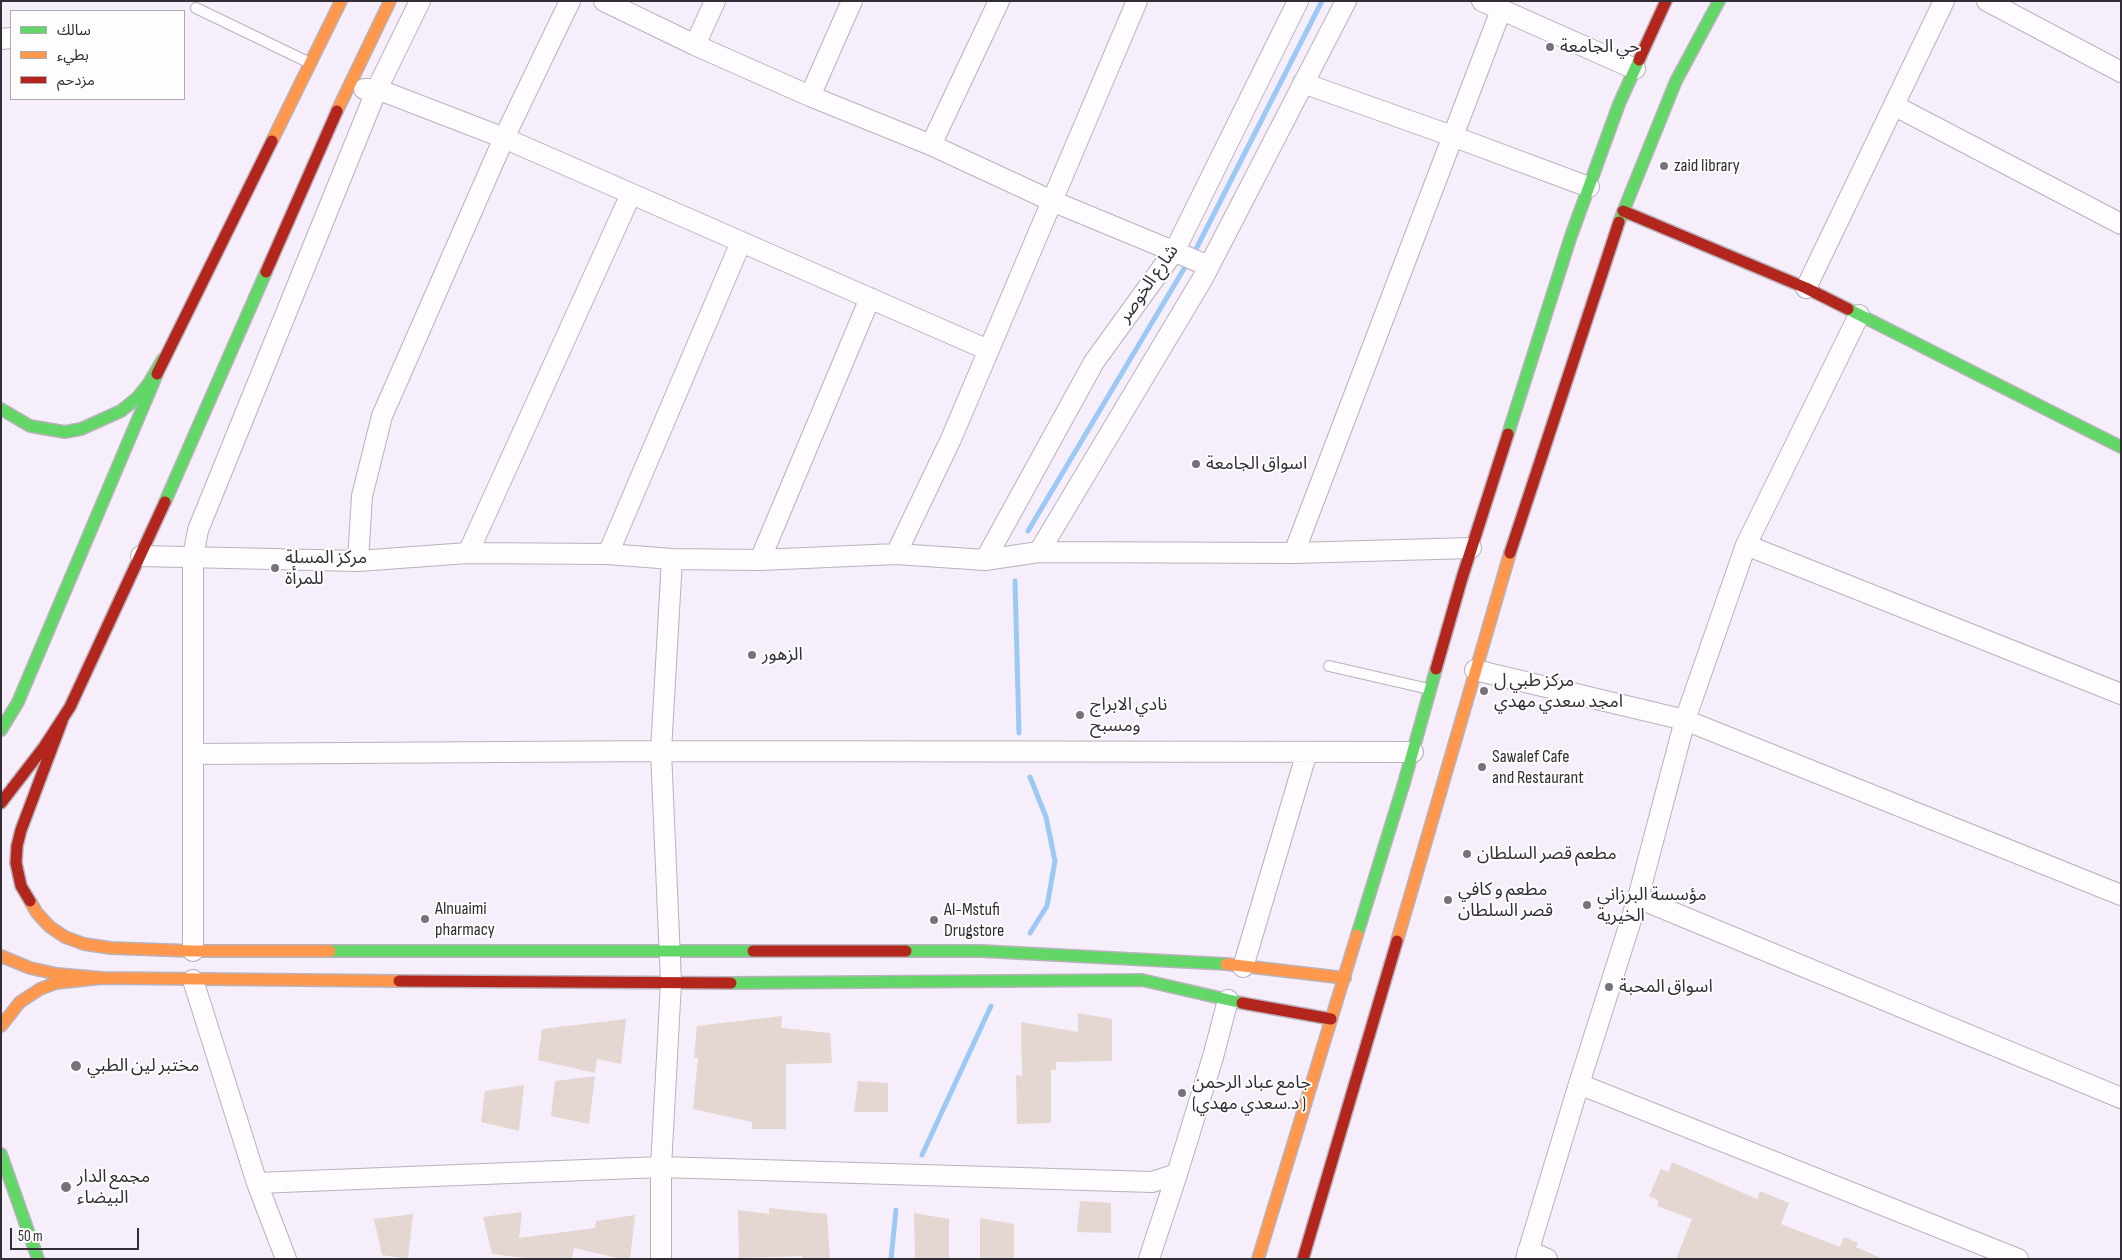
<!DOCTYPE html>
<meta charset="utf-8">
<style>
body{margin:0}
#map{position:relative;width:2122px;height:1260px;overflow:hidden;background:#f6eefa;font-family:"Sofia Sans Condensed","Noto Sans Arabic",sans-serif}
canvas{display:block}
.frame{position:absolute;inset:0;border:2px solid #332e36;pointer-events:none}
.legend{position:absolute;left:10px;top:10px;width:175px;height:90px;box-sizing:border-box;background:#fdfdfd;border:1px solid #acaaad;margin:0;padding:6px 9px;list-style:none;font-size:15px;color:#332e36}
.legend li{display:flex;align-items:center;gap:10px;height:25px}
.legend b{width:25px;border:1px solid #acaaad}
.scale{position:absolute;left:10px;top:1228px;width:129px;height:22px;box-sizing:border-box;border:2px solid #332e36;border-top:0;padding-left:6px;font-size:15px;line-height:18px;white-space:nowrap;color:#332e36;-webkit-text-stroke:4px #fdfdfd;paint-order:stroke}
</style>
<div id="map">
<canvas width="2122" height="1260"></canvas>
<div class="frame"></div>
<ul class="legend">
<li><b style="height:6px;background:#63d668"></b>سالك</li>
<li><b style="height:6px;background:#ff974d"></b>بطيء</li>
<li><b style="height:6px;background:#b3261e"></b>مزدحم</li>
</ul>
<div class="scale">50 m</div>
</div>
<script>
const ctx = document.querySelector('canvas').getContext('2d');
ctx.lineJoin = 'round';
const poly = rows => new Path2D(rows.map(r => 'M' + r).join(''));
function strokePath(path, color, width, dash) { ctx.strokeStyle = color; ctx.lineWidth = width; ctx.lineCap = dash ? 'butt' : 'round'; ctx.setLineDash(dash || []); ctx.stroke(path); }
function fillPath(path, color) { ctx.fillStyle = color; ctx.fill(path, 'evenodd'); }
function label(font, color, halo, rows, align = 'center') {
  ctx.font = font + ' "Sofia Sans Condensed","Noto Sans Arabic",sans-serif'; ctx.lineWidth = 4; ctx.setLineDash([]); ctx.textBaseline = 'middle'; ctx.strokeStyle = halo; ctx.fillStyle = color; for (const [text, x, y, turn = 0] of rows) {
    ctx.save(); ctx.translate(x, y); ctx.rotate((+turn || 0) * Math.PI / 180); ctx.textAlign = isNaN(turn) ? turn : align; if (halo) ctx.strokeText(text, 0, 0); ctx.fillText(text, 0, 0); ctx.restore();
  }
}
const stream = poly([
 [1193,255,1322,1],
 [1028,531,1188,262],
 [1015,581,1019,733],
 [1030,777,1046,817,1055,861,1047,906,1030,933],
 [922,1155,991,1006],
 [891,1259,896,1210]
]);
const building = poly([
 [1078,1013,1112,1019,1112,1061,1056,1062,1056,1070,1051,1070,1051,1123,1017,1124,1016,1075,1022,1076,1021,1022,1078,1032],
 [782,1016,781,1028,830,1033,832,1063,786,1064,786,1129,752,1129,752,1122,693,1109,698,1058,694,1057,697,1026],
 [626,1019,621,1064,597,1059,595,1073,538,1060,542,1029],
 [595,1076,589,1124,551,1116,555,1081],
 [858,1081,888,1083,888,1112,854,1112],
 [524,1085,519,1131,481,1122,485,1091],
 [1672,1162,1757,1199,1760,1191,1789,1203,1781,1224,1840,1247,1844,1237,1858,1243,1856,1247,1883,1259,1676,1259,1692,1219,1657,1206,1659,1201,1649,1196,1661,1169,1668,1172],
 [1080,1201,1111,1203,1111,1233,1077,1232],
 [769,1208,827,1214,830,1258,802,1259,802,1256,739,1258,738,1210,769,1214],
 [522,1212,519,1238,595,1228,596,1221,635,1215,630,1259,622,1259,574,1248,572,1259,533,1259,492,1254,483,1217],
 [914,1213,949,1219,949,1259,915,1259],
 [413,1214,408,1259,382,1255,374,1219],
 [980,1218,1014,1224,1014,1259,980,1259]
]);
const lane = poly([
 [196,8,310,63],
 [1329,666,1429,689]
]);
const street = poly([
 [604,1,695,45,810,96,931,145,1052,201,1209,266],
 [1482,1,1635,69],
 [1987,1,2121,72],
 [1,39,11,38],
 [695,45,715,1],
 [1303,83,1452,136,1589,187],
 [364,89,377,89,504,138,988,350],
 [810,96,852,1],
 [1895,106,2121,224],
 [931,145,999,1],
 [1806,288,1944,1],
 [1746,545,2121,694],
 [1039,552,1203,278,1346,1],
 [468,553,631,194],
 [1294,553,1501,10],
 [608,554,741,242],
 [896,554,951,439,1137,1],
 [141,556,358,561,468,553,608,554,672,559,760,560,896,554,985,560,1039,552,1294,553,1471,548],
 [760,560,870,298],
 [985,560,1094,362,1175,250,1298,1],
 [358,561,362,496,382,416,504,138,570,1],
 [1475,670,1685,720,2121,895],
 [193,754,661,751,1413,752],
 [1638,898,2121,1098],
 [193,951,193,557,198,530,377,89,420,1],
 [1243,967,1307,752],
 [193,980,257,1183,286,1259],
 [1579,1084,2018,1259],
 [257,1183,661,1167,1152,1182,1177,1174],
 [1528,1251,1547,1259],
 [661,1259,661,1167,671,983,661,751,672,559],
 [1149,1259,1177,1174,1213,1057,1228,1000],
 [1526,1259,1579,1084,1638,898,1685,720,1746,545,1859,315]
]);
const fast = poly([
 [1619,222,1676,81,1719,1],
 [1848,309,2121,447],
 [1,409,30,426,65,432,81,429,121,411,137,398,149,383,163,359],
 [1508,434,1571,236,1619,104,1639,60],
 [165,502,266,272],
 [1,730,18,702,157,374],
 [1357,935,1404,783,1436,669],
 [330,951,753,951],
 [906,951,981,951,1226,964],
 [731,983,1142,980,1242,1003],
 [1,1154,38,1259]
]);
const slow = poly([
 [337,111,390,1],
 [272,141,341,1],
 [30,901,37,913,50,927,65,937,84,944,111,948,193,951,330,951],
 [1397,941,1510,553],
 [1,956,30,968,57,974,102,978,399,981],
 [1226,964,1345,978],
 [1,1026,20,1002,40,989,56,983,102,978],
 [1258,1259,1357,935]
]);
const jam = poly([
 [1639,60,1666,1],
 [1623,211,1806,288,1848,309],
 [266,272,337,111],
 [157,374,272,141],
 [1510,553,1619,222],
 [1436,669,1462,578,1508,434],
 [1,803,44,747,70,707,165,502],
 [30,901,21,886,16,863,17,846,21,830,62,721],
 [753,951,906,951],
 [399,981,731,983],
 [1242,1003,1331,1019],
 [1303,1259,1397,941]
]);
const markers = [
 [1550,47,5,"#77717b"],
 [1664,166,5,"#77717b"],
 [1196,464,5,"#77717b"],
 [275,568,5,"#77717b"],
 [752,655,5,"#77717b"],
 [1484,691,5,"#77717b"],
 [1080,715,5,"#77717b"],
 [1482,767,5,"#77717b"],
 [1467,854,5,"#77717b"],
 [1448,900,5,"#77717b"],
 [1587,905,5,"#77717b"],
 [425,919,5,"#77717b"],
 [934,920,5,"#77717b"],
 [1609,987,5,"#77717b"],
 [76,1066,6,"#77717b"],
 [1182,1093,5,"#77717b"],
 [66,1187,6,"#77717b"]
];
const poiNames = [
 ["حي الجامعة",1560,47],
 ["zaid library",1674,166],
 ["اسواق الجامعة",1206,464],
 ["مركز المسلة",285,558],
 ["للمرأة",285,579],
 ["الزهور",762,655],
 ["مركز طبي ل",1494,681],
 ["امجد سعدي مهدي",1494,702],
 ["نادي الابراج",1090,705],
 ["ومسبح",1090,726],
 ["Sawalef Cafe",1492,757],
 ["and Restaurant",1492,778],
 ["مطعم قصر السلطان",1477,854],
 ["مطعم و كافي",1458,890],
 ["قصر السلطان",1458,911],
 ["مؤسسة البرزاني",1597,895],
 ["الخيرية",1597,916],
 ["Alnuaimi",435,909],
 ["pharmacy",435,930],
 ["Al-Mstufi",944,910],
 ["Drugstore",944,931],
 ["اسواق المحبة",1619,987],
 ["مختبر لين الطبي",87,1066],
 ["جامع عباد الرحمن",1192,1083],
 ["(د.سعدي مهدي )",1192,1104],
 ["مجمع الدار",77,1177],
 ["البيضاء",77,1198]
];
const streetNames = [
 ["شارع الخوصر",1149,284,-55]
];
strokePath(stream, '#9cc8f6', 5);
fillPath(building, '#e4d7d2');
strokePath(lane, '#b8b2bb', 12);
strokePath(street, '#b8b2bb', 22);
strokePath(fast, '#b8b2bb', 14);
strokePath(slow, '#b8b2bb', 14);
strokePath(jam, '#b8b2bb', 14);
strokePath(lane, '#fefcfe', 10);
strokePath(street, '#fefcfe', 20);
strokePath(fast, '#63d668', 11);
strokePath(slow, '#ff974d', 11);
strokePath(jam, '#b3261e', 11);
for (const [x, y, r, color] of markers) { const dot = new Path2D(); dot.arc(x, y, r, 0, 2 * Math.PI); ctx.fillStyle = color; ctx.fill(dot); strokePath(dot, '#fdfdfd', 2); }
label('18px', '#332e36', '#fdfdfd', poiNames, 'left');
label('18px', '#332e36', '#fdfdfd', streetNames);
</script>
